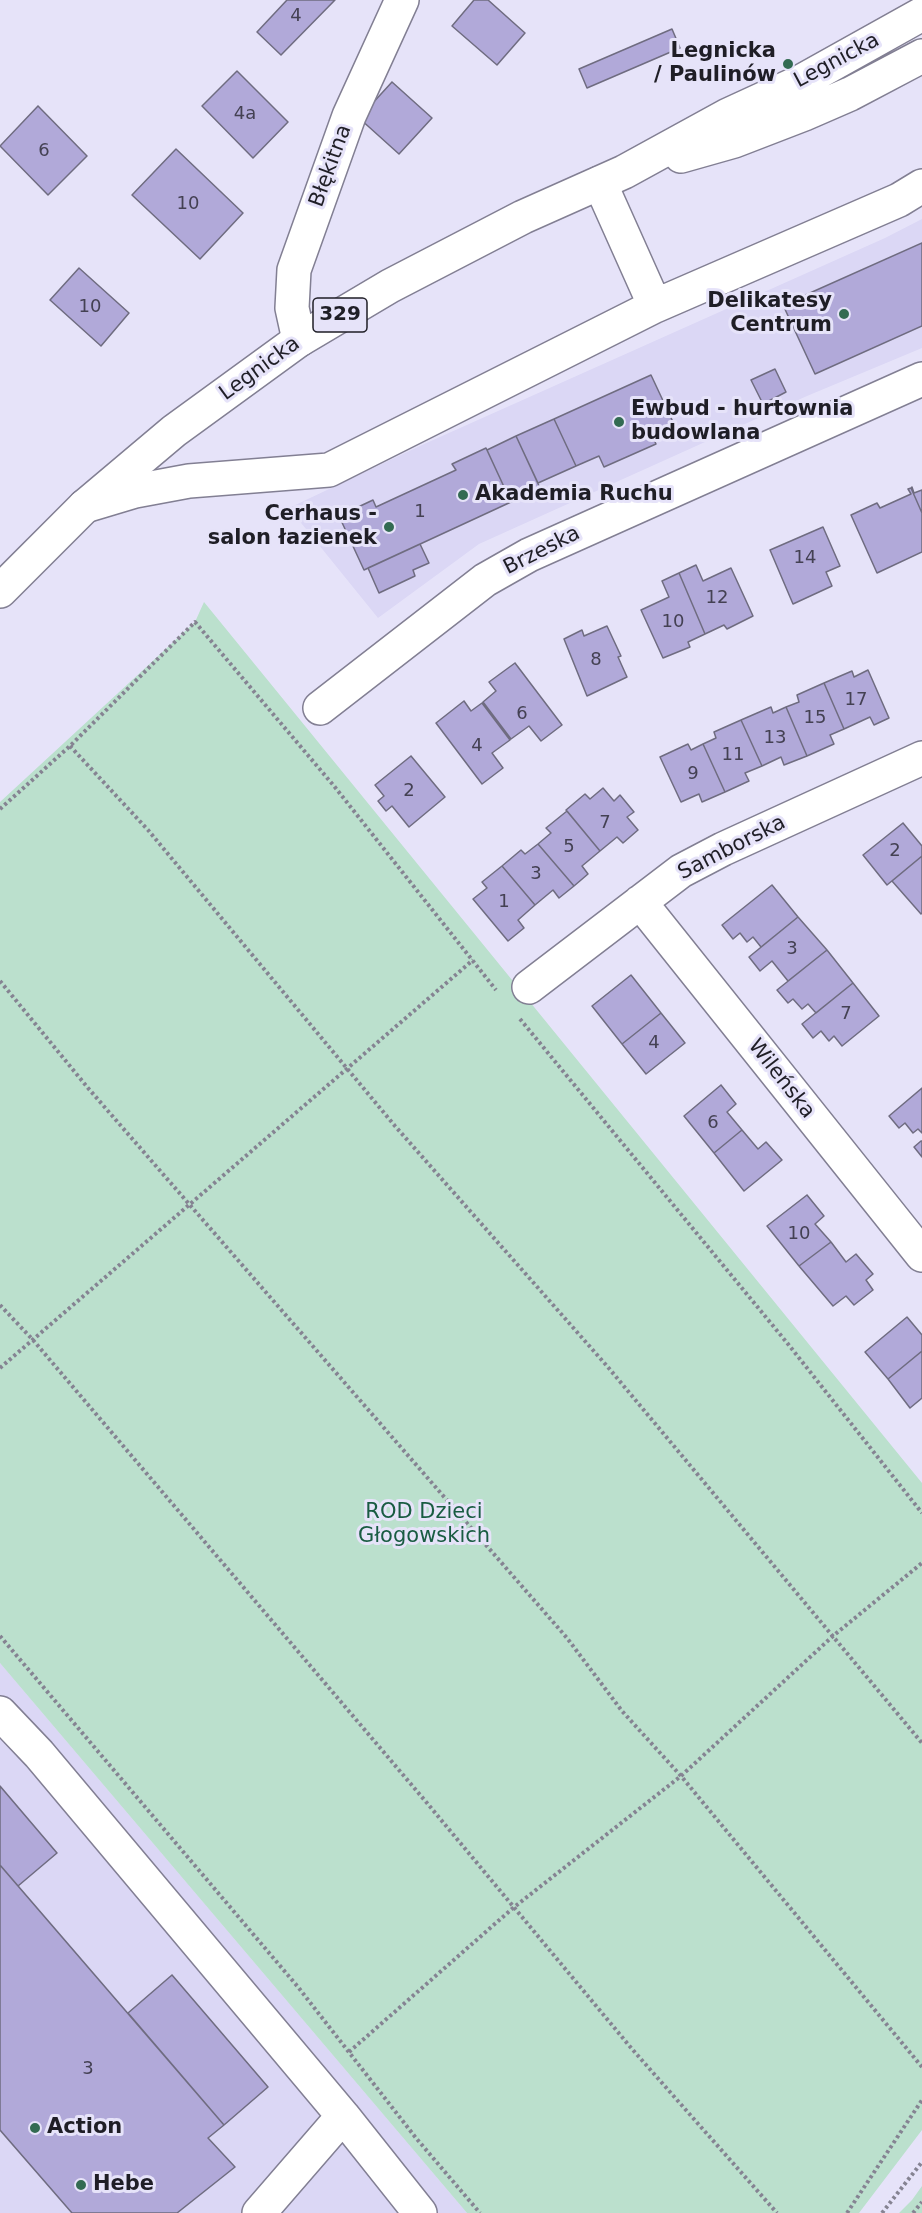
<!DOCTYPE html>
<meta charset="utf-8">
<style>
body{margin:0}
canvas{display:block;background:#e6e3f9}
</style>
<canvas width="922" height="2213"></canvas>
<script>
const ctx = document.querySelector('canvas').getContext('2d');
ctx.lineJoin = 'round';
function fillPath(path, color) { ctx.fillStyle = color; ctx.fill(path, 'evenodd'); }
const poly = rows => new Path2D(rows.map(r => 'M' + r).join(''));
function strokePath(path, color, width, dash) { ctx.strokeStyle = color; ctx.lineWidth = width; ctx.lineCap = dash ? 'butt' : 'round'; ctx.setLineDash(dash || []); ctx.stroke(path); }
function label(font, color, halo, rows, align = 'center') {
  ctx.font = font + ' "DejaVu Sans",sans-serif'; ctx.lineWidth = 6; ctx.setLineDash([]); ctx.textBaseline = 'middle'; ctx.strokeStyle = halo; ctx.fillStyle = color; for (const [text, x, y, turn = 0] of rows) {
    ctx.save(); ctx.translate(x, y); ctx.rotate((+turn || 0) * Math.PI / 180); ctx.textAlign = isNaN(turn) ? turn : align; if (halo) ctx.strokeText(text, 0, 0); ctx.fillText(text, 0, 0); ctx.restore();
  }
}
const built = poly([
 [922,219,922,348,807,396,479,544,378,618,289,508,422,445,885,238],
 [0,1663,467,2213,0,2213]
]);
const green = poly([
 [204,602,922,1483,922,2130,859,2213,467,2213,0,1663,0,802,195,622],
 [922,2186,922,2213,899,2213,912,2200]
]);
const building = poly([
 [287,0,335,0,281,55,257,32,287,0],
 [474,0,488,0,525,33,497,65,452,26,474,0],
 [672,29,680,48,587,88,579,69,672,29],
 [237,71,288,122,253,158,202,106,237,71],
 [392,82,432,118,399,154,359,118,392,82],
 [38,106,87,156,48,195,0,146,38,106],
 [176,149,243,213,200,259,132,195,176,149],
 [922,243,922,326,815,374,783,305,922,243],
 [79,268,129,313,101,346,50,300,79,268],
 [775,369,786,392,763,404,751,380,775,369],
 [651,375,673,422,651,433,656,444,604,467,599,456,576,466,554,419,651,375],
 [554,419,576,466,538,483,516,436,554,419],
 [516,436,540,488,511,502,487,450,516,436],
 [486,448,511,502,364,570,339,516,373,500,376,507,456,470,452,464,486,448],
 [912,487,914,493,922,490,922,513,911,488,912,487],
 [911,488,922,513,922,552,877,573,851,515,877,503,880,508,911,494,908,489,911,488],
 [823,527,840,566,826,572,832,586,793,604,770,550,823,527],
 [420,544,429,563,413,570,415,576,379,593,368,568,420,544],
 [696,565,703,581,731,568,753,616,727,629,724,625,705,634,679,573,696,565],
 [679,573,705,634,688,642,690,647,663,658,641,610,669,597,662,581,679,573],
 [607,626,621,656,618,657,627,677,587,696,564,639,582,630,584,636,607,626],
 [515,663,562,725,541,741,529,726,511,739,483,702,496,691,489,682,515,663],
 [868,670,889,718,874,725,870,717,844,729,824,683,852,671,854,677,868,670],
 [824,683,844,729,830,735,834,744,807,756,786,707,799,702,797,695,824,683],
 [464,701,471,711,482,703,510,740,492,753,503,768,482,784,436,723,464,701],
 [771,707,773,713,786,707,807,756,784,765,781,757,762,766,741,720,771,707],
 [741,720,762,766,745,773,749,781,725,792,703,744,716,738,714,732,741,720],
 [688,744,691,750,703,744,725,792,702,802,699,794,681,802,660,757,688,744],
 [411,756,445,797,409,827,392,806,386,811,378,801,384,796,375,785,411,756],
 [603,788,614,801,620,795,634,812,627,817,638,830,623,843,617,837,600,851,566,810,585,794,590,799,603,788],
 [567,811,600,851,582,866,588,874,574,886,538,844,551,833,546,828,567,811],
 [903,823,922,846,922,856,887,885,863,855,903,823],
 [538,844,574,886,559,898,553,890,535,905,502,866,521,850,525,854,538,844],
 [922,856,922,913,921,914,892,881,922,856],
 [502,866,535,905,518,920,524,928,508,941,473,899,487,888,482,882,502,866],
 [772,885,798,917,761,947,753,937,747,942,740,933,733,939,722,925,772,885],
 [798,917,827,950,788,981,772,961,760,971,749,957,798,917],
 [827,950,853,983,816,1013,808,1004,802,1009,793,999,788,1003,777,990,827,950],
 [631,975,661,1013,622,1044,592,1006,631,975],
 [853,983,879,1016,842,1046,834,1036,829,1041,821,1031,813,1038,802,1024,853,983],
 [661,1013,685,1043,646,1074,622,1044,661,1013],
 [721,1085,736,1104,727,1112,742,1130,714,1153,684,1116,721,1085],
 [922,1088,922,1133,918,1129,913,1133,905,1123,899,1128,889,1116,922,1088],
 [742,1130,758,1149,766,1142,782,1160,744,1191,714,1153,742,1130],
 [921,1141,922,1141,922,1157,914,1147,921,1141],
 [807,1195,824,1216,815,1224,831,1242,799,1266,767,1226,807,1195],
 [831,1242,846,1262,856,1254,873,1274,866,1280,873,1290,854,1305,846,1296,833,1306,799,1266,831,1242],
 [907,1317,922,1335,922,1351,888,1379,865,1352,907,1317],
 [922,1351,922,1398,910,1408,888,1379,922,1351],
 [0,1786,57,1853,18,1886,0,1865,0,1786],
 [0,1865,224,2125,208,2138,235,2167,177,2213,72,2213,0,2130,0,1865],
 [172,1975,268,2087,224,2125,128,2013,172,1975]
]);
const path = poly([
 [70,746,148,830,395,1126,607,1366,922,1743],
 [0,809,70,746,195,622,334,786,496,990],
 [0,981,88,1088,567,1638,622,1711,681,1776,922,2067],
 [520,1019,788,1344,922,1513],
 [0,1305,33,1340,427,1803,632,2049,777,2213],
 [0,1368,473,960],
 [0,1636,298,1987,416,2138,480,2213],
 [349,2052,513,1908,681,1776,833,1636,922,1563],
 [847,2213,922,2100],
 [882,2213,922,2162],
 [913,2213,922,2202]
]);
const minor = poly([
 [655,306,899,200,922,186],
 [299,340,292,308,294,270,349,116,402,0],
 [85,506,135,491,189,481,329,470,655,306,600,183],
 [320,708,485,580,529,555,922,379],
 [640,902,922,1255],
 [529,987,681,871,723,849,922,758],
 [0,1713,39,1754,343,2116,420,2213],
 [259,2213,343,2116]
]);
const major = poly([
 [681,156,734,141,804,114,850,94,922,56],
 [0,591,85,506,174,431,299,340,390,286,523,217,624,172,728,115,802,81,922,14]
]);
const markers = [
 [788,64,6,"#336b52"],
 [844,314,6,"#336b52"],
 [619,422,6,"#336b52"],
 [463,495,6,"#336b52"],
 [389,527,6,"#336b52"],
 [35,2128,6,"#336b52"],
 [81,2185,6,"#336b52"]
];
const numberNames = [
 ["4",296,16],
 ["4a",245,114],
 ["6",44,151],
 ["10",188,204],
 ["10",90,307],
 ["1",420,512],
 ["14",805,558],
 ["12",717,598],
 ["10",673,622],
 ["8",596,660],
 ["17",856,700],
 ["6",522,714],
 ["15",815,718],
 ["13",775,738],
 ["4",477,746],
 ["11",733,755],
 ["9",693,774],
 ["2",409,791],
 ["7",605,823],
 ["5",569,847],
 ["2",895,851],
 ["3",536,874],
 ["1",504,902],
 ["3",792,949],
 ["7",846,1014],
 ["4",654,1043],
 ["6",713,1123],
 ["10",799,1234],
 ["3",88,2069]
];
const shields = [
 [340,315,54]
];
const shieldNames = [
 ["329",340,315]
];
const poiNames = [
 ["Legnicka",776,52,"right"],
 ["/ Paulinów",776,76,"right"],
 ["Delikatesy",832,302,"right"],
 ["Centrum",832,326,"right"],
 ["Ewbud - hurtownia",631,410],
 ["budowlana",631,434],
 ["Akademia Ruchu",475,495],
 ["Cerhaus -",377,515,"right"],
 ["salon łazienek",377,539,"right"],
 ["Action",47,2128],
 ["Hebe",93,2185]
];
const streetNames = [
 ["Legnicka",837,61,-28],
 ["Błękitna",331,166,-70],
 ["Legnicka",260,369,-36],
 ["Brzeska",542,551,-27],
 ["Samborska",732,848,-27],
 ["Wileńska",781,1079,52]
];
const parkNames = [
 ["ROD Dzieci",424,1513],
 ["Głogowskich",424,1537]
];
fillPath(built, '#dbd7f5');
fillPath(green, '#bbe0cd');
fillPath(building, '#b1a9d9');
strokePath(building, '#6f6c80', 1.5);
strokePath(minor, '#827f93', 36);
strokePath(major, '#827f93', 36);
strokePath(path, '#858392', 4, [3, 3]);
strokePath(minor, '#fff', 33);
strokePath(major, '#fff', 33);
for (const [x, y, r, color] of markers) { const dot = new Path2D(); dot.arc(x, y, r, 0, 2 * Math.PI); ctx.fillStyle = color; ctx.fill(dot); strokePath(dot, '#e6e3f9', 2); }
label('18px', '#444153', null, numberNames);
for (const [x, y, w] of shields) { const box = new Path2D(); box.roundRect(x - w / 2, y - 17, w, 34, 4.5); ctx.fillStyle = '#e6e3f9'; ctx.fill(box); strokePath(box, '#1f1e26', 1.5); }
label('bold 20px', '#1f1e26', null, shieldNames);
label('bold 21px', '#1f1e26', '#e6e3f9', poiNames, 'left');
label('21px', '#1f1e26', '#e6e3f9', streetNames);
label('21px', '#195c42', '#e6e3f9', parkNames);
</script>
